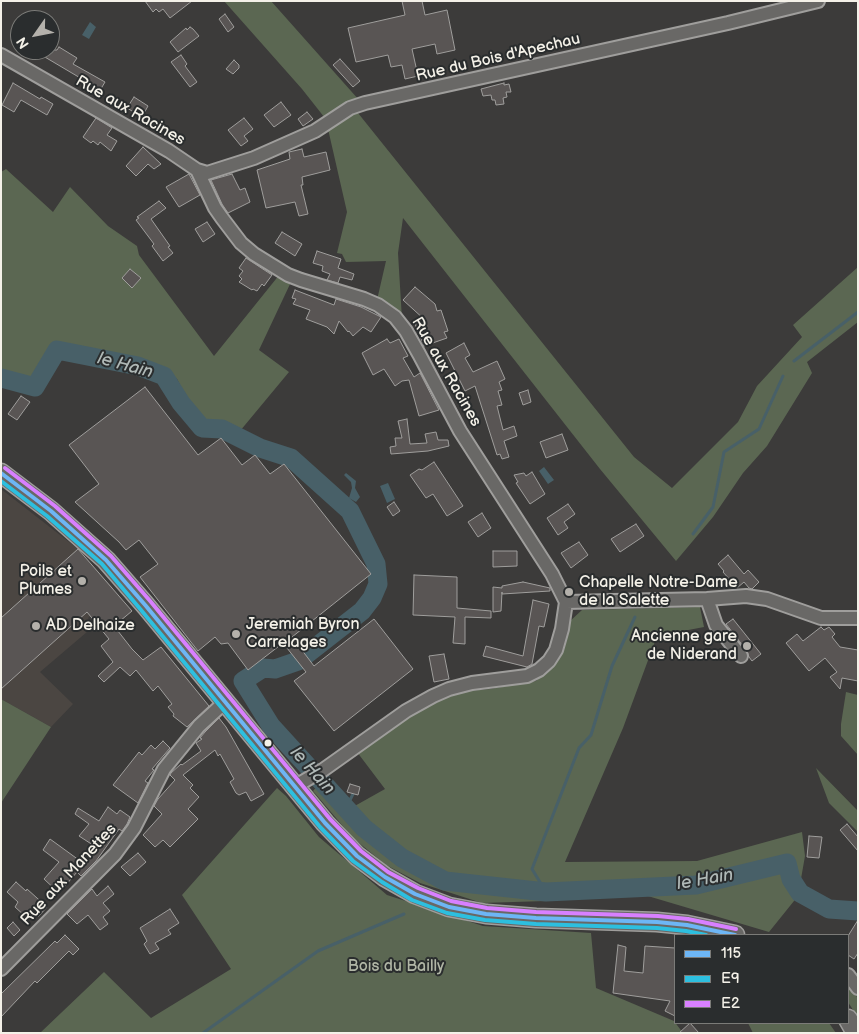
<!DOCTYPE html>
<style>
body{margin:0}
#map{position:relative;width:859px;height:1034px;overflow:hidden;background:#3c3b3a;font-family:"Balsamiq Sans",sans-serif}
canvas{display:block}
.frame{position:absolute;inset:0;border:2px solid #f4f1e8;pointer-events:none}
.legend{position:absolute;left:674px;top:934px;width:175px;height:90px;box-sizing:border-box;background:#2a2d2e;border:1px solid #7b7b78;margin:0;padding:6px 9px;list-style:none;font-size:15px;color:#f4f1e8}
.legend li{display:flex;align-items:center;gap:10px;height:25px}
.legend b{width:25px;border:1px solid #7b7b78}
.north{position:absolute;left:10px;top:10px;width:50px;height:50px;box-sizing:border-box;background:#2a2d2e;border:1px solid #7b7b78;border-radius:50%;rotate:237deg;font-size:14px;font-weight:700;line-height:20px;text-align:center;color:#f4f1e8}
.north::after{content:'';display:block;margin:auto;width:18px;height:22px;background:#b4b1ab;clip-path:polygon(50% 0,100% 100%,50% 72%,0 100%)}
</style>
<div id="map">
<canvas width="859" height="1034"></canvas>
<div class="frame"></div>
<ul class="legend">
<li><b style="height:6px;background:#6db6f5"></b>115</li>
<li><b style="height:6px;background:#2dbfdf"></b>E9</li>
<li><b style="height:6px;background:#d880ff"></b>E2</li>
</ul>
<div class="north">N</div>
</div>
<script>
const ctx = document.querySelector('canvas').getContext('2d');
ctx.lineJoin = 'round';
function fillPath(path, color) { ctx.fillStyle = color; ctx.fill(path, 'evenodd'); }
const poly = rows => new Path2D(rows.map(r => 'M' + r).join(''));
function strokePath(path, color, width, dash) { ctx.strokeStyle = color; ctx.lineWidth = width; ctx.lineCap = dash ? 'butt' : 'round'; ctx.setLineDash(dash || []); ctx.stroke(path); }
function label(font, color, halo, rows, align = 'center') {
  ctx.font = font + ' "Balsamiq Sans",sans-serif'; ctx.lineWidth = 4; ctx.setLineDash([]); ctx.textBaseline = 'middle'; ctx.strokeStyle = halo; ctx.fillStyle = color; for (const [text, x, y, turn = 0] of rows) {
    ctx.save(); ctx.translate(x, y); ctx.rotate((+turn || 0) * Math.PI / 180); ctx.textAlign = isNaN(turn) ? turn : align; if (halo) ctx.strokeText(text, 0, 0); ctx.fillText(text, 0, 0); ctx.restore();
  }
}
const built = poly([
 [1,489,78,549,113,588,100,600,103,605,88,618,94,626,40,672,73,704,51,727,1,699]
]);
const green = poly([
 [224,1,271,1,359,100,358,113,634,457,672,488,738,422,757,386,802,337,793,325,858,267,858,322,807,362,812,373,767,446,743,473,713,517,676,561,600,469,403,218,398,253,402,319,377,300,386,261,346,262,342,254,337,253,347,212,328,129,332,127,302,89],
 [6,169,53,212,70,187,108,226,137,246,139,255,214,356,280,274,291,282,259,350,289,372,240,431,226,424,203,420,188,401,177,379,154,366,51,347,42,364,37,395,1,382,1,172],
 [700,607,704,627,657,636,623,728,565,862,697,861,802,832,805,856,798,896,769,932,641,894,546,901,482,903,420,883,386,865,353,838,313,791,320,783,344,812,385,789,357,752,425,707,456,692,490,689,536,681,560,656,569,622,582,610],
 [846,692,858,695,858,755,841,736,841,724],
 [1,699,51,727,1,803],
 [816,768,858,811,858,832,829,803],
 [277,788,286,796,319,837,387,895,483,926,591,933,596,988,674,1021,683,1033,40,1033,104,972,151,1018,231,969,182,895],
 [848,982,855,992,858,1000,858,1018,848,1002],
 [748,1023,829,1023,836,1033,753,1033]
]);
const water = poly([
 [90,22,96,27,89,39,82,35],
 [544,467,554,480,548,484,539,471],
 [346,473,356,481,355,488,360,497,356,502,349,498,352,488,351,482,344,475],
 [388,483,395,499,387,503,380,486]
]);
const stream = poly([
 [794,361,858,312],
 [693,534,713,507,724,452,759,429,783,376],
 [346,808,353,794],
 [546,892,532,869,579,748,591,735,612,666,635,617],
 [203,1033,318,951,404,914]
]);
const river = poly([
 [1,378,35,387,57,350,138,366,164,376,181,403,202,428,222,429,260,448,291,458,350,511,376,564,378,584,372,598,362,611,298,661,275,669,263,668,243,681,271,726,364,828,402,858,445,881,546,892,696,885,787,863,791,879,800,893,829,909,858,911]
]);
const building = poly([
 [145,1,192,1,170,18,163,9,159,12,156,9,153,12,145,1],
 [402,1,422,1,425,15,447,10,455,50,437,54,435,44,412,49,418,76,405,79,402,65,391,67,388,55,356,62,348,28,405,15,402,1],
 [225,14,234,27,228,32,219,19,225,14],
 [190,27,193,29,199,36,178,52,170,42,186,28,187,30,190,27],
 [59,47,77,58,73,64,105,82,99,92,80,81,82,79,33,50,57,50,59,47],
 [181,55,187,64,185,66,197,82,190,87,171,62,181,55],
 [340,59,360,81,353,87,333,65,340,59],
 [234,60,239,65,239,68,233,74,226,69,234,60],
 [13,83,40,99,41,97,53,104,47,115,21,100,14,112,2,105,13,83],
 [504,83,504,85,509,84,511,92,506,92,507,97,503,98,504,104,496,105,495,100,492,100,491,95,483,96,481,89,504,83],
 [134,97,148,106,142,117,127,108,134,97],
 [281,102,291,115,274,127,264,115,281,102],
 [307,112,313,119,303,126,298,119,307,112],
 [96,118,112,128,107,135,117,141,111,151,100,142,98,145,93,141,91,143,83,137,96,118],
 [244,118,253,129,244,136,248,141,241,146,228,130,244,118],
 [143,147,161,164,154,169,148,164,136,176,126,166,143,147],
 [302,149,304,157,326,152,330,170,302,177,303,185,301,185,308,214,299,216,295,202,266,208,257,170,290,159,289,152,302,149],
 [189,174,200,195,179,207,166,187,189,174],
 [232,174,240,190,245,188,250,202,228,213,222,204,211,180,232,174],
 [159,201,166,208,151,219,170,246,168,247,173,253,163,261,152,246,154,244,136,220,139,218,137,217,159,201],
 [207,222,215,234,203,242,195,229,207,222],
 [282,232,302,244,295,256,275,243,282,232],
 [317,251,341,259,338,268,354,274,352,280,340,277,338,283,327,280,330,274,322,271,323,266,313,263,317,251],
 [246,258,272,275,264,286,262,284,257,291,253,289,252,290,239,282,242,279,239,276,243,271,239,268,246,258],
 [130,269,141,278,132,288,122,278,130,269],
 [415,287,435,304,437,311,441,310,448,331,444,332,447,338,424,346,415,324,425,320,403,300,415,287],
 [295,290,334,305,336,299,361,307,381,317,371,332,363,327,353,336,349,331,348,332,339,321,334,334,327,327,306,319,310,310,293,304,296,299,292,298,295,290],
 [387,339,390,343,399,339,408,356,403,358,414,377,420,373,439,410,419,416,409,380,402,381,395,386,384,369,373,375,362,353,387,339],
 [464,343,470,355,465,358,473,372,497,361,505,379,499,382,502,390,498,391,502,405,497,406,503,430,514,426,517,436,504,441,509,457,502,459,500,454,497,455,475,386,465,391,446,353,464,343],
 [145,387,198,455,221,438,242,465,255,455,270,474,284,464,371,574,292,637,314,666,374,619,413,669,334,731,294,681,306,672,283,643,248,670,228,643,221,644,215,637,198,651,140,577,158,564,139,540,126,550,119,542,75,502,99,484,69,445,145,387],
 [528,390,531,402,523,405,519,393,528,390],
 [21,396,30,402,17,420,8,414,21,396],
 [407,419,410,444,427,443,425,434,436,432,438,440,448,440,449,446,428,451,391,454,390,447,396,446,395,438,402,438,398,421,407,419],
 [562,434,568,450,546,458,540,442,562,434],
 [434,462,463,506,447,516,433,494,426,498,410,475,419,469,422,470,434,462],
 [532,472,545,494,530,504,516,483,518,482,514,475,524,473,526,476,532,472],
 [394,502,400,511,393,516,387,507,394,502],
 [568,504,575,514,564,522,568,528,558,535,547,518,568,504],
 [482,513,491,528,478,537,468,522,482,513],
 [636,524,644,536,620,552,611,539,636,524],
 [579,542,588,555,571,568,561,553,579,542],
 [78,549,132,611,114,626,132,649,143,660,161,647,209,706,187,727,173,716,174,714,168,707,172,704,158,686,153,691,136,670,130,676,120,667,104,682,98,676,113,662,101,646,109,639,87,612,1,689,1,618,78,549],
 [493,551,517,551,517,566,493,567,493,551],
 [728,555,744,574,748,570,759,582,752,589,749,588,744,582,737,588,723,572,724,571,718,564,728,555],
 [414,575,457,577,457,608,491,611,491,618,465,617,465,644,453,643,455,617,413,615,414,575],
 [523,582,550,588,550,591,502,594,502,592,501,611,493,612,493,587,502,588,502,586,523,582],
 [533,600,549,604,544,627,539,626,532,664,527,667,483,656,486,646,523,656,533,600],
 [733,619,761,654,752,661,749,657,747,651,726,624,733,619],
 [821,627,824,630,829,627,835,634,832,637,840,647,858,650,858,681,842,678,840,689,830,677,837,672,825,658,809,671,786,643,797,634,803,641,821,627],
 [444,654,449,679,434,682,429,656,444,654],
 [219,718,226,727,264,794,251,801,246,792,239,795,236,793,230,782,234,779,220,754,218,756,215,750,183,775,193,785,190,788,199,797,188,809,198,819,170,847,163,840,155,847,143,835,162,814,154,806,158,799,175,780,170,775,171,773,181,764,182,765,201,751,196,743,202,739,200,738,205,732,219,718],
 [163,741,170,748,152,769,154,770,145,781,148,783,138,803,113,785,139,752,142,755,151,745,155,749,163,741],
 [350,784,360,787,358,795,347,792,350,784],
 [108,807,117,814,120,810,130,817,127,824,122,831,119,829,96,861,81,876,77,872,59,893,44,879,59,862,43,850,50,839,83,863,96,847,79,836,89,824,75,814,78,808,99,821,108,807],
 [847,824,858,837,858,851,840,830,847,824],
 [809,836,822,837,819,858,807,857,809,836],
 [138,853,146,862,130,876,121,867,138,853],
 [16,882,26,891,27,889,47,907,38,917,35,914,33,917,28,913,25,916,15,907,18,902,7,892,16,882],
 [108,886,114,894,103,903,110,911,103,917,108,924,100,930,88,915,77,924,67,914,92,889,97,896,108,886],
 [170,909,179,923,168,930,171,934,155,943,159,949,150,954,144,944,147,941,140,928,170,909],
 [858,920,858,953,854,959,848,955,848,936,858,920],
 [13,922,20,930,14,936,7,928,13,922],
 [65,935,79,949,73,955,69,951,37,983,35,981,1,1017,1,994,55,941,57,943,65,935],
 [618,945,626,947,624,971,643,973,645,946,675,948,675,1016,665,1011,670,1001,613,993,618,945],
 [690,1023,699,1033,679,1033,690,1023]
]);
const street = poly([
 [1,55,169,151,197,170,215,208,222,218,241,243,254,254,288,275,301,280,364,299,378,305,395,317,406,331,419,354,460,431,552,574,566,602],
 [197,170,207,173,254,158,315,131,350,108,365,103,728,23,818,1],
 [707,599,716,625,741,656],
 [566,602,707,599,746,596,767,599,821,618,858,618],
 [294,787,323,770,406,711,433,696,449,689,472,683,527,676,539,670,549,661,556,650,562,629,566,602],
 [1,969,115,854,134,828,164,769,199,726,225,702],
 [848,975,858,988]
]);
const secondary = poly([
 [1,473,51,511,106,560,146,606,325,823,357,856,385,877,415,894,449,907,486,914,536,918,657,922,687,925,735,935],
 [848,1019,856,1033]
]);
const bus1 = poly([
 [1,473,51,511,106,560,146,606,325,823,357,856,385,877,415,894,449,907,486,914,536,918,657,922,687,925,735,935]
]);
const bus2 = poly([
 [1,481,47,516,102,564,141,610,320,827,353,861,382,882,412,900,447,913,485,920,536,924,657,928,686,931,706,935]
]);
const bus3 = poly([
 [5,468,55,506,111,556,151,602,330,819,361,851,388,872,418,888,451,901,487,908,536,912,658,916,688,919,736,929]
]);
const markers = [
 [82,581,5,"#b4b1ab"],
 [569,592,5,"#b4b1ab"],
 [36,626,5,"#b4b1ab"],
 [236,634,5,"#b4b1ab"],
 [747,646,5,"#b4b1ab"],
 [268,743,4.5,"#f4f1e8"]
];
const streetNames = [
 ["Rue du Bois d'Apechau",498,58,-13],
 ["Rue aux Racines",130,111,30],
 ["Rue aux Racines",446,372,60],
 ["Rue aux Manettes",69,875,-47]
];
const poiNames = [
 ["Poils et",72,572,"right"],
 ["Plumes",72,590,"right"],
 ["Chapelle Notre-Dame",579,583],
 ["de la Salette",579,601],
 ["Jeremiah Byron",246,625],
 ["Carrelages",246,643],
 ["AD Delhaize",46,626],
 ["Ancienne gare",737,637,"right"],
 ["de Niderand",737,655,"right"]
];
const parkNames = [
 ["Bois du Bailly",396,967]
];
const waterNames = [
 ["le Hain",125,366,15],
 ["le Hain",312,771,48],
 ["le Hain",705,880,-10]
];
fillPath(built, '#4b4642');
fillPath(green, '#5b6752');
fillPath(water, '#486068');
strokePath(stream, '#486068', 3);
strokePath(river, '#486068', 19);
fillPath(building, '#595554');
strokePath(building, '#9f9e9c', 1);
strokePath(street, '#9f9e9c', 16);
strokePath(secondary, '#9f9e9c', 21);
strokePath(street, '#696866', 12);
strokePath(secondary, '#696866', 18);
strokePath(bus1, '#6db6f5', 4);
strokePath(bus2, '#2dbfdf', 4);
strokePath(bus3, '#d880ff', 4);
for (const [x, y, r, color] of markers) { const dot = new Path2D(); dot.arc(x, y, r, 0, 2 * Math.PI); ctx.fillStyle = color; ctx.fill(dot); strokePath(dot, '#2a2d2e', 2); }
label('16px', '#f4f1e8', '#2a2d2e', streetNames);
label('16px', '#f4f1e8', '#2a2d2e', poiNames, 'left');
label('16px', '#b1b6a6', '#2a2d2e', parkNames);
label('italic 18px', '#b0b9b7', '#2a2d2e', waterNames);
</script>
